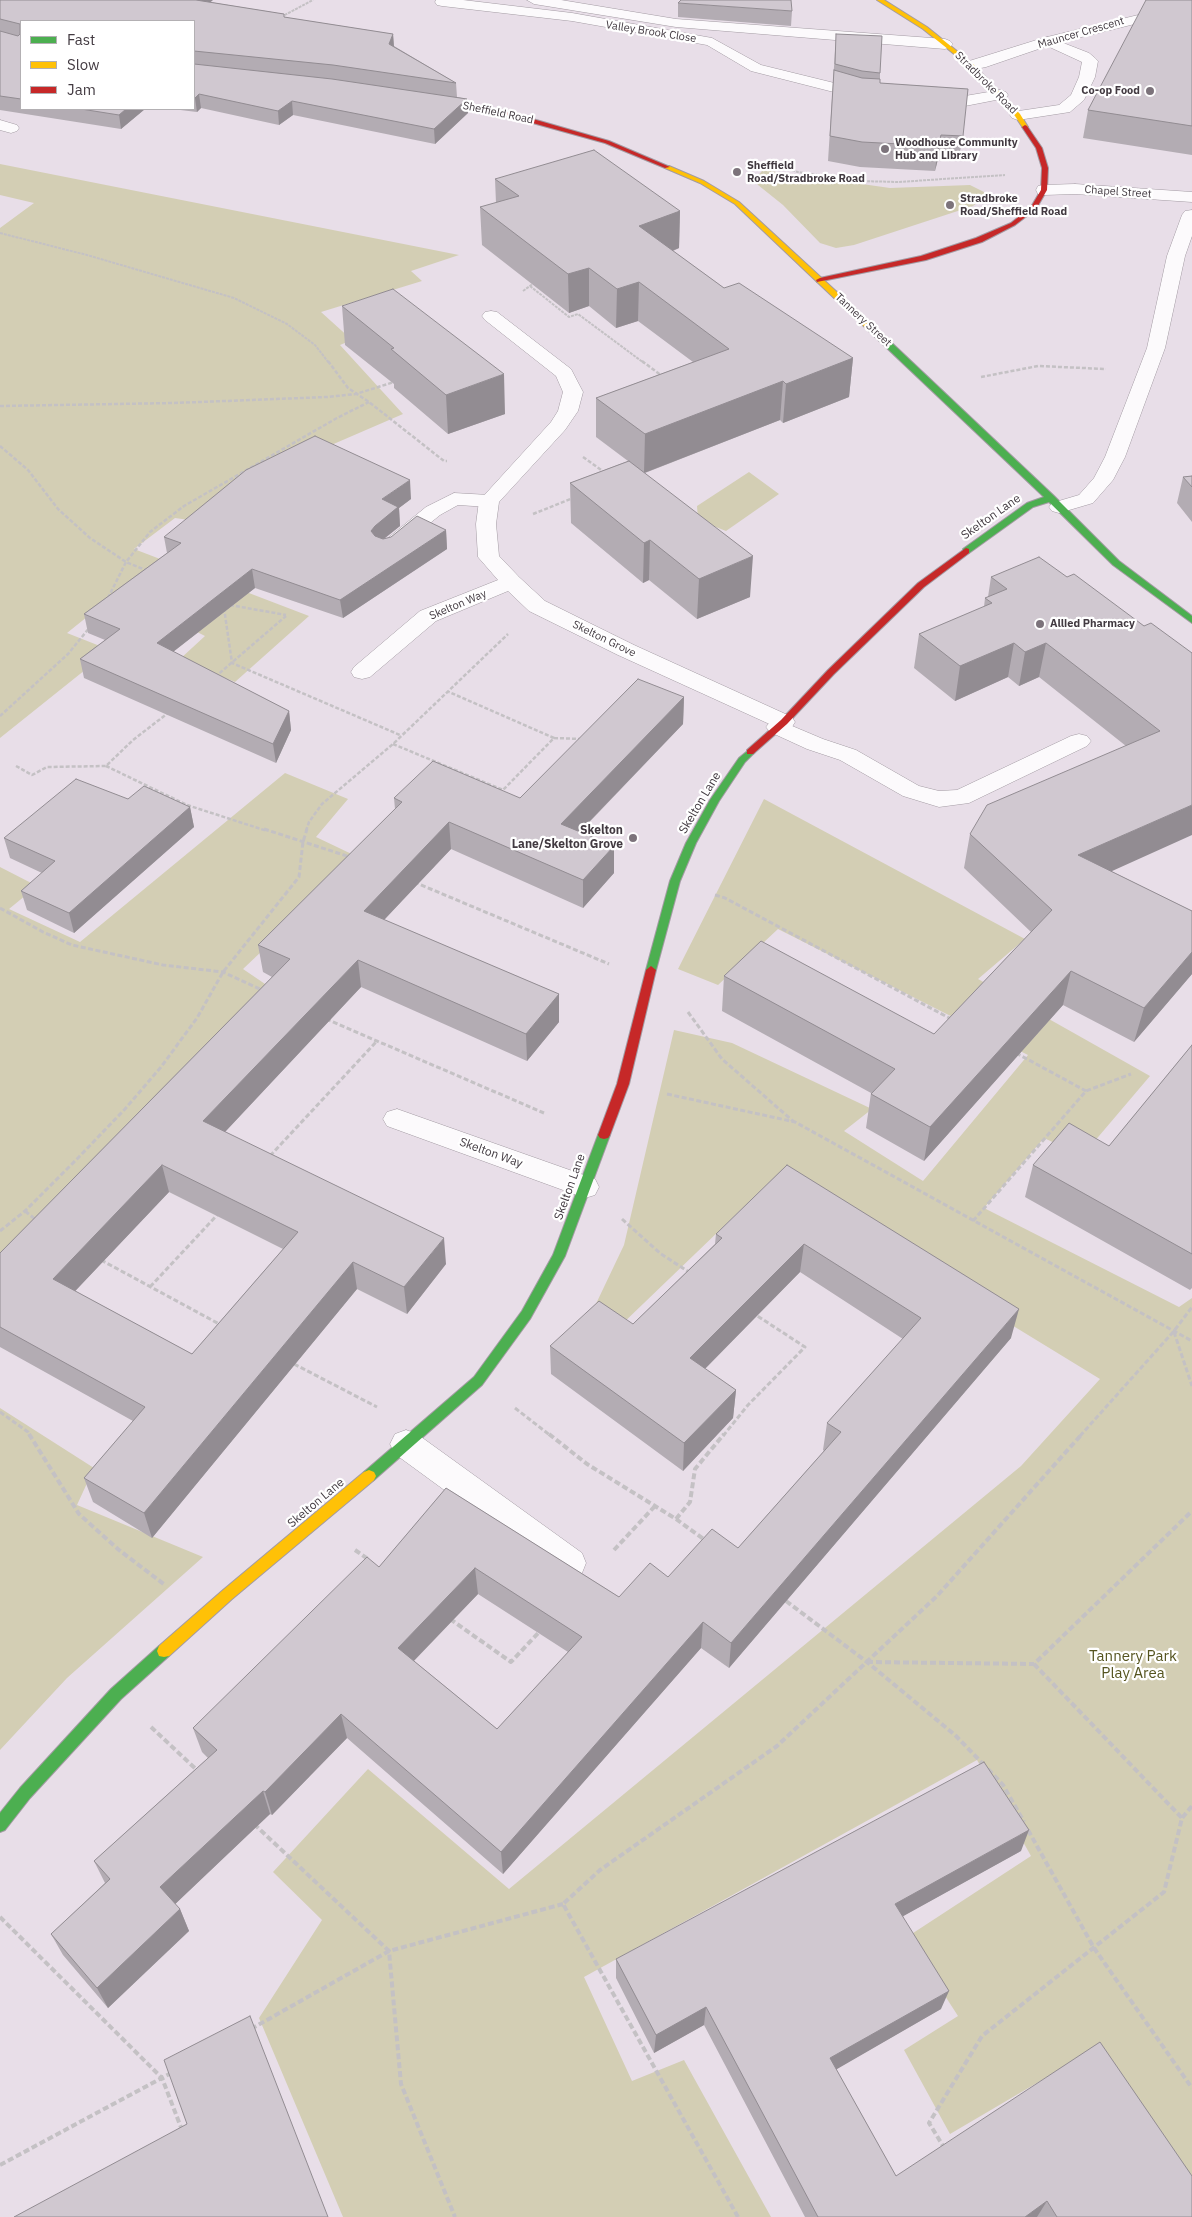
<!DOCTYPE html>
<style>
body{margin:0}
#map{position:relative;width:1192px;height:2217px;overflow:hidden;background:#e8dee8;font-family:"IBM Plex Sans",sans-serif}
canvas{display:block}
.legend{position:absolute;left:20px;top:20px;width:175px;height:90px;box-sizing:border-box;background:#fff;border:1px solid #b3b0b3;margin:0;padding:6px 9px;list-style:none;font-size:15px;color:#423a41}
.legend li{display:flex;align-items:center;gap:10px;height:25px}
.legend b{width:25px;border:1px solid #b3b0b3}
</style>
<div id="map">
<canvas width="1192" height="2217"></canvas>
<ul class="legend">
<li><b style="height:6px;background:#4caf50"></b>Fast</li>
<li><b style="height:6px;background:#ffc107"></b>Slow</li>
<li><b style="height:6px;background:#c62828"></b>Jam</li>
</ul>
</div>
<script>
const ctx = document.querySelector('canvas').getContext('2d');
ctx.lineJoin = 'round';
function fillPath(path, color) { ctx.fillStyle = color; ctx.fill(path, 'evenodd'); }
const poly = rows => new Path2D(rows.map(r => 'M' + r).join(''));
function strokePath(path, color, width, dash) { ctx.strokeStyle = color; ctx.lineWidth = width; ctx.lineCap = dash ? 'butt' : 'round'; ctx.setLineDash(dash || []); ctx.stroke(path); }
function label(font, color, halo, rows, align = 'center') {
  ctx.font = font + ' "IBM Plex Sans",sans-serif'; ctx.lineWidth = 4.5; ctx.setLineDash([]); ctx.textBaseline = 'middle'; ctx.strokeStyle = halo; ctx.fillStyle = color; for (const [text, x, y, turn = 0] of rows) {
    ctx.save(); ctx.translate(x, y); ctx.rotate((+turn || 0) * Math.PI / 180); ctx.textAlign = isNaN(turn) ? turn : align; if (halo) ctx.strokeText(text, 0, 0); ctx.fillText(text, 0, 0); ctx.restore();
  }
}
const green = poly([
 [0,164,459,255,411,271,422,281,321,312,352,340,340,345,403,414,241,484,196,521,175,518,134,549,309,616,235,682,180,659,205,636,118,592,67,633,110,650,0,738,0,228,34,203,0,195],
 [763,170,890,188,970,185,988,194,973,206,854,245,836,248,820,243,783,205,753,181],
 [749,472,779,494,726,531,698,520,697,506],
 [285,773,348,799,316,837,360,858,243,969,268,986,0,1302,0,867,37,886,9,909,80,942],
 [764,799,1025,939,978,979,1150,1076,1082,1156,1044,1138,984,1208,1179,1307,1192,1298,1192,2197,1093,2050,950,2134,904,2050,958,2016,907,1937,1031,1856,977,1760,584,1977,632,2081,684,2060,771,2217,343,2217,259,2018,322,1920,273,1872,368,1769,509,1889,1021,1466,1100,1379,773,1179,618,1328,594,1308,624,1245,674,1030,732,1043,872,1109,844,1131,923,1181,1028,1055,778,929,718,985,678,969],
 [0,1408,94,1468,77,1505,203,1557,67,1678,0,1750]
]);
const pathFar3 = poly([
 [281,17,313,0],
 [765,163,798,172,859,181,898,182,1005,175],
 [0,233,87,255,234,298,287,324,315,345,329,363],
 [530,286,569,317,578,314,644,363],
 [523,291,534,283]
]);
const pathFar2 = poly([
 [328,361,348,388,369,402,444,461,447,461],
 [642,361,662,376],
 [981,377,1038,366,1106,369],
 [0,406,174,403,327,397,356,394,394,382],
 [0,446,28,470,58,509,90,538,126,562,148,571],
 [583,457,604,472],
 [533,514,573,498],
 [108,598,126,562,150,532,184,506,337,418,369,402],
 [230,605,286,615],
 [224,608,232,663,400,735],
 [215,677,286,616],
 [0,716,68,654,90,627],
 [554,738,581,739],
 [393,744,503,790,554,738,449,692],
 [16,766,32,775,47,767,106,766,133,740,168,713],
 [106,766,187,805,267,831],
 [306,831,309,822,322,804,393,744,508,634]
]);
const pathFar1 = poly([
 [264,829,350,857],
 [414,882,609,964],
 [715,895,725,898,953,1020],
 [0,908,43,932,72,945,163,965,223,972,264,991],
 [688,1012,722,1059,794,1122],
 [326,1019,544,1113],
 [1016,1053,1086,1091],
 [667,1094,795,1122,1192,1341],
 [270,1156,376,1042],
 [25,1211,36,1220],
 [622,1219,661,1254,689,1272],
 [973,1221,1086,1091,1131,1074],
 [0,1231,25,1211,77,1159,125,1109,161,1067,197,1018,223,972,299,877,303,842,307,829],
 [101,1260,221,1325],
 [150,1287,219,1213],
 [1174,1332,1192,1386],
 [294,1364,377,1407],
 [515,1408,551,1436],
 [0,1412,28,1432,30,1436],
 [723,1436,748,1405,805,1347,756,1315],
 [1080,1436,1174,1331,1192,1307]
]);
const path = poly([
 [29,1434,79,1514,119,1550,165,1585],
 [549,1434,587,1464,676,1519,705,1540],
 [676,1519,690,1502,695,1469,724,1434],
 [355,1550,368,1559],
 [614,1550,655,1506],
 [786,1601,867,1662,955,1735,984,1765],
 [450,1619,511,1662,541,1630],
 [867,1662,1034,1664,1192,1511],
 [1034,1664,1182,1818],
 [151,1727,199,1772],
 [988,1769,1003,1785,1024,1822],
 [254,1824,389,1951,401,2084,455,2217],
 [1028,1830,1094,1948,1192,2088],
 [0,1917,162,2078,182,2130],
 [251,2029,389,1951,563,1904],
 [945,2149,929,2123,982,2036,1164,1892,1182,1818,1192,1806],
 [0,2165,171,2073],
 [738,2217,563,1904,600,1870,777,1746,937,1596,1082,1434]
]);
const lane = poly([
 [527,0,561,0,676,19,945,39,950,41,953,44,950,47,945,49,676,27,534,4,527,0],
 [1048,37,1089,53,1095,58,1098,61,1095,77,1084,100,1070,112,1018,120,1012,118,1010,115,1012,112,1059,105,1071,95,1079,77,1082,62,1043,44,1041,41,1043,38,1048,37],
 [454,493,489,495,496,497,499,501,496,505,489,507,458,505,440,515,402,546,395,548,388,546,385,542,388,538,426,507,454,493],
 [778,720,823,739,856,750,919,786,939,791,957,790,1071,736,1079,734,1087,736,1091,741,1087,746,969,803,939,807,903,796,840,760,807,749,770,732,766,727,770,722,778,720],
 [406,1430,417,1434,582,1553,586,1563,582,1573,570,1578,558,1573,395,1454,390,1444,395,1434,406,1430]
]);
const street = poly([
 [436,0,463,0,572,13,712,38,761,65,875,93,877,96,875,99,869,101,751,71,707,45,572,21,442,6,437,5,435,2,436,0],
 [1192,2,1192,10,1053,44,986,67,971,70,966,68,963,65,966,62,1043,38,1192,2],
 [1000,90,1006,92,1008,95,1006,98,965,106,930,107,924,105,922,102,924,99,930,97,965,96,1000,90],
 [0,120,17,125,19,128,17,131,11,133,0,130,0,120],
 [1075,184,1192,192,1192,202,1075,194,1044,195,1038,194,1036,190,1038,186,1044,185,1075,184],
 [1192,210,1192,236,1185,256,1165,348,1125,457,1113,480,1093,503,1059,513,1052,511,1049,507,1052,503,1079,495,1094,478,1105,457,1147,348,1167,256,1182,215,1185,211,1192,210],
 [491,311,497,312,571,369,583,392,578,411,565,430,499,502,496,524,499,556,519,577,545,601,634,645,792,717,795,722,792,727,784,729,776,727,618,655,529,611,508,591,436,621,370,677,362,679,354,677,351,672,354,667,420,611,498,580,478,557,476,524,479,501,551,422,558,411,563,392,556,376,485,320,482,316,485,312,491,311],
 [397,1109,595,1179,599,1187,595,1195,585,1198,387,1126,383,1119,387,1112,397,1109]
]);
const fast = poly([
 [871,329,877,329,1054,496,1119,561,1192,616,1192,623,1113,565,1049,502,1033,507,969,553,963,553,963,549,1027,503,1044,497,871,333,871,329],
 [750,749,755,752,745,762,719,801,696,843,680,881,656,970,651,974,647,973,646,970,670,881,686,843,710,800,739,758,750,749],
 [604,1131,608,1132,610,1135,565,1256,530,1319,482,1385,374,1480,369,1482,364,1480,362,1476,364,1472,474,1377,522,1311,553,1255,598,1135,600,1132,604,1131],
 [164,1645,169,1646,171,1651,169,1656,121,1699,30,1798,5,1830,0,1832,0,1813,20,1788,111,1689,159,1646,164,1645]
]);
const slow = poly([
 [877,0,884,0,927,27,973,64,1020,114,1028,127,1027,128,1023,128,1015,116,969,66,923,29,877,0],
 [665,166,669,166,704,181,739,202,877,329,877,333,871,333,735,204,700,183,665,168,665,166],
 [369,1470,374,1472,376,1476,374,1480,232,1599,169,1656,164,1657,159,1656,157,1651,159,1646,222,1591,364,1472,369,1470]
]);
const jam = poly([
 [431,98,512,113,609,141,670,167,665,168,605,143,511,117,429,101,429,99,431,98],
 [1025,125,1027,126,1042,148,1048,168,1047,190,1036,209,1015,225,982,242,926,260,817,282,816,280,820,278,921,256,976,238,1011,223,1031,207,1041,190,1042,168,1036,148,1022,127,1025,125],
 [966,548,969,549,969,553,924,587,834,674,787,724,753,754,747,754,747,750,781,720,828,670,918,583,966,548],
 [651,966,656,970,629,1084,610,1135,608,1138,604,1139,600,1138,598,1135,617,1084,646,970,651,966]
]);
const trees = [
 [968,197]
];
const wall = poly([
 [0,0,210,2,284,14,284,17,393,34,394,46,456,83,457,97,467,99,468,113,435,144,293,115,279,125,201,108,197,112,172,109,194,109,194,21,21,21,21,109,145,109,121,129,0,110],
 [1192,0,1192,155,1083,138,1088,110],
 [678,3,792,11,791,26,678,17],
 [835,51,880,73,880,83,968,89,959,161,938,159,935,171,860,167,828,161],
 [495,179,680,211,679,248,673,251,724,288,853,358,849,397,783,423,780,420,645,473,750,597,697,619,649,580,643,583,571,523,570,483,628,461,596,437,596,398,693,362,638,321,616,328,589,306,569,313,482,245,480,207,496,203],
 [342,306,505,414,448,434,394,388,394,384,345,345],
 [1192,476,1192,522,1177,503,1183,477],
 [411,499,399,508,400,526,384,539,446,530,447,549,343,618,255,588,173,652,289,711,291,730,276,763,84,678,80,659,105,640,88,633,84,614,167,553,164,537],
 [991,577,1067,577,1144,626,1192,653,1111,871,1192,911,1192,974,1134,1042,1063,1005,924,1161,866,1128,871,1093,722,1011,724,976,934,1034,1031,932,964,868,970,834,1126,746,1039,677,1019,686,1008,677,955,701,914,668,919,634,984,607,985,598,988,597],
 [684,697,683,724,580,832,614,846,614,873,583,908,451,849,384,920,559,994,559,1022,527,1061,361,987,225,1132,446,1264,407,1314,357,1289,152,1538,93,1502,84,1478,133,1421,0,1347,0,1253,272,977,263,972,258,945,395,809,394,798,520,798],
 [169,1192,283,1249,192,1354,75,1291],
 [128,799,190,807,194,827,74,933,27,910,21,891,42,873,10,858,4,838],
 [1192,1045,1192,1288,1190,1290,1025,1197,1033,1165,1109,1146],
 [787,1165,1011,1338,729,1668,701,1648,503,1874,347,1738,272,1815,270,1814,175,1904,180,1909,189,1931,108,2008,63,1955,51,1934,105,1883,94,1861,208,1758,202,1752,193,1728,379,1567,446,1488,619,1597,668,1577,738,1548,824,1451,823,1450,827,1423,903,1339,800,1272,705,1369,736,1390,733,1418,683,1471,551,1374,550,1346,633,1324,715,1244,716,1234],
 [478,1594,568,1652,497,1729,414,1661],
 [1021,1851,903,1916,941,2009,836,2069,896,2176,1192,2217,805,2217,704,2025,654,2053,616,1978,616,1959]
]);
const shadedWall = poly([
 [196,0,213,0,197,14],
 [393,34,394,48,389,44],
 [199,94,201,108,197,112,195,98],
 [467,99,468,113,435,144,434,129],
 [292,101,293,115,279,125,278,111],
 [126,109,145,109,121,129,119,115],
 [941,135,938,159,935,171,938,146],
 [680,211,679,248,639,264,639,226],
 [589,268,589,306,569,313,568,274],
 [639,282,638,321,616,328,617,289],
 [853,358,849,397,783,423,786,384],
 [504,374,505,414,448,434,446,395],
 [783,381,780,420,644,473,645,434],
 [410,480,411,499,399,508,400,526,376,545,371,531,382,499],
 [446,530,447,549,343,618,340,600],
 [650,540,649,580,643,583,644,543],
 [753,556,750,597,697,619,699,579],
 [252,569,255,588,160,662,157,643],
 [1014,643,1008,677,955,701,960,666],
 [1046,643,1039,677,1019,686,1025,652],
 [684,697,683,724,561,851,561,824],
 [289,711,291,730,276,763,273,744],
 [1192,805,1192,835,1070,890,1078,855],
 [190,807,194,827,74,933,69,913],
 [449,822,451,849,367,938,364,911],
 [614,846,614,873,583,908,583,880],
 [1192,952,1192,974,1134,1042,1144,1008],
 [358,960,361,987,209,1149,203,1121],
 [1071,971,1063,1005,924,1161,930,1127],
 [559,994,559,1022,527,1061,526,1034],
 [162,1165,169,1192,62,1305,53,1279],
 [444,1238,446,1264,407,1314,404,1287],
 [804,1244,800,1272,688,1386,690,1358],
 [353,1262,357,1289,152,1538,144,1513],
 [1019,1309,1011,1338,729,1668,731,1643],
 [736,1390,733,1418,683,1471,684,1443],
 [475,1568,478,1594,402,1673,398,1648],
 [703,1622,701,1648,503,1874,501,1852],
 [341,1714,347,1738,272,1815,265,1792],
 [263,1791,270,1814,170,1909,160,1887],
 [1029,1830,1021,1851,889,1924,895,1904],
 [180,1909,189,1931,108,2008,97,1988],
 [949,1991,941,2009,825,2076,830,2058],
 [706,2007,704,2025,654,2053,656,2035],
 [1047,2201,1037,2217,1025,2217]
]);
const building = poly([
 [0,0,196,0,284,14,284,17,393,34,389,44,456,83,333,65,194,51,194,21,21,21,21,99,0,96,0,31,18,36,20,34,20,24,0,19,0,0],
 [681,0,791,0,792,11,678,3,681,0],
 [1146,0,1192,0,1192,126,1088,110,1146,0],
 [836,34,882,36,880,73,862,71,835,64,836,34],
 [194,64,332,79,467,99,434,129,292,101,278,111,199,94,195,98,194,98,194,64],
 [834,70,862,78,880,79,880,83,968,89,963,136,941,135,938,146,862,142,830,136,834,70],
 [81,109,126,109,119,115,81,109],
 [594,150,680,211,639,226,724,288,739,283,853,358,786,384,783,381,645,434,596,398,729,349,639,282,617,289,589,268,568,274,480,207,519,196,495,179,594,150],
 [393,289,504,374,446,395,391,349,394,348,342,306,393,289],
 [315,436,410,480,382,499,398,507,375,526,371,531,375,536,383,539,391,537,417,516,446,530,340,600,252,569,157,643,289,711,273,744,80,659,120,629,84,614,181,543,164,537,246,470,315,436],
 [629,461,753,556,699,579,650,540,644,543,570,483,629,461],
 [1192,476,1192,487,1183,477,1192,476],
 [1039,557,1067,577,1074,574,1144,626,1151,623,1192,653,1192,805,1078,855,1192,911,1192,952,1144,1008,1071,971,930,1127,871,1094,895,1069,724,976,761,941,934,1034,1052,910,970,834,987,805,1160,731,1046,643,1025,652,1014,643,960,666,919,634,992,603,985,598,1007,589,991,577,1039,557],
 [638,679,684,697,561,824,614,846,583,880,449,822,364,911,559,994,526,1034,358,960,203,1121,444,1238,404,1287,353,1262,144,1513,84,1478,145,1407,0,1327,0,1253,290,959,258,945,402,802,394,798,433,761,520,798,638,679],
 [162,1165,298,1232,192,1354,53,1279,162,1165],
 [76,779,128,799,144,786,190,807,69,913,21,891,55,861,4,838,76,779],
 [1192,1045,1192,1254,1033,1165,1069,1123,1109,1146,1192,1045],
 [787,1165,1019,1309,731,1643,703,1622,501,1852,341,1714,265,1792,263,1791,160,1887,180,1909,97,1988,51,1934,110,1879,94,1861,217,1750,193,1728,367,1557,379,1567,446,1488,619,1597,650,1563,668,1577,712,1529,738,1548,841,1432,827,1423,921,1318,804,1244,690,1358,736,1390,684,1443,550,1346,599,1301,633,1324,722,1238,716,1234,787,1165],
 [475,1568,582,1637,497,1729,398,1648,475,1568],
 [984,1762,1029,1830,895,1904,949,1991,830,2058,896,2176,1100,2042,1192,2176,1192,2217,1057,2217,1047,2201,1025,2217,818,2217,706,2007,656,2035,616,1959,984,1762],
 [250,2016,328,2217,14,2217,187,2124,164,2060,250,2016]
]);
const markers = [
 [1150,91,5,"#7c737b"],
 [885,149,5,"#7c737b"],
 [737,172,5,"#7c737b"],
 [950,205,5,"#7c737b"],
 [1040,624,5,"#7c737b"],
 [633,838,5,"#7c737b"]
];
const farStreetnames = [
 ["Valley Brook Close",651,32,9],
 ["Mauncer Crescent",1081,33,-16],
 ["Stradbroke Road",986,83,45],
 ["Sheffield Road",498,113,12],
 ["Chapel Street",1118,192,4],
 ["Tannery Street",863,320,43],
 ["Skelton Way",458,605,-23],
 ["Skelton Grove",604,639,26]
];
const farPoinames = [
 ["Co-op Food",1140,91,"right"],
 ["Woodhouse Community",895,143],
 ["Hub and Library",895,156],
 ["Sheffield",747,166],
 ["Road/Stradbroke Road",747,179],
 ["Stradbroke",960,199],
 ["Road/Sheffield Road",960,212],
 ["Allied Pharmacy",1050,624]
];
const streetNames = [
 ["Skelton Lane",991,517,-35],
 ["Skelton Lane",700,803,-59],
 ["Skelton Way",491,1153,20],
 ["Skelton Lane",570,1187,-70],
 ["Skelton Lane",316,1503,-40]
];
const poiNames = [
 ["Skelton",623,831],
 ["Lane/Skelton Grove",623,845]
];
const nearParknames = [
 ["Tannery Park",1133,1657],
 ["Play Area",1133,1674]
];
fillPath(green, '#d3ceb4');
strokePath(lane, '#a39ba3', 1);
strokePath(street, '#a39ba3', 1);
strokePath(fast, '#a39ba3', 2);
strokePath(slow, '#a39ba3', 2);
strokePath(jam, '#a39ba3', 2);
strokePath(pathFar3, '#c4c1c4', 2, [3, 1]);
strokePath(pathFar2, '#c4c1c4', 2.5, [4, 2]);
strokePath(pathFar1, '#c4c1c4', 3, [5, 2.5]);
strokePath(path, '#c4c1c4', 4, [6, 3]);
fillPath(lane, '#fcfafc');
fillPath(street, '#fcfafc');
fillPath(fast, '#4caf50');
fillPath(slow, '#ffc107');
fillPath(jam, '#c62828');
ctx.fillStyle = '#979279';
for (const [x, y] of trees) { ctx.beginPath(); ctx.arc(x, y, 4.5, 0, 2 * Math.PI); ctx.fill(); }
fillPath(wall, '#b3acb3');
fillPath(shadedWall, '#928c92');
fillPath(building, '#d0c8d0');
strokePath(building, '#928c92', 1);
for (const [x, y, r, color] of markers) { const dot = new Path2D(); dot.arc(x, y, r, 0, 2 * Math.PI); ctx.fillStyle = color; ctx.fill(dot); strokePath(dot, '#fff', 2); }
label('11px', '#423a41', '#fff', farStreetnames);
label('bold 11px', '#423a41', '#fff', farPoinames, 'left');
label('12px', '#423a41', '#fff', streetNames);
label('bold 12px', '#423a41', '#fff', poiNames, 'right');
label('15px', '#55541f', '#fff', nearParknames);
</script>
